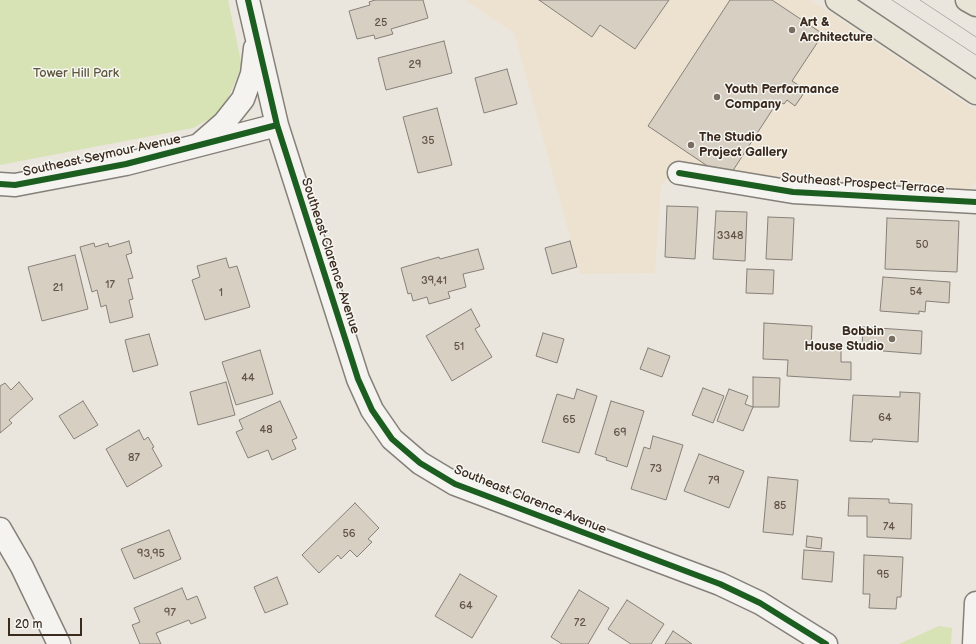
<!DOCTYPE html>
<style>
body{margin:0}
#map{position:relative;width:976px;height:644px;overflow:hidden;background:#ebe6dd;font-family:"Balsamiq Sans",sans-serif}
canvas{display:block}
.scale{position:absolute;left:8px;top:618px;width:74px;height:18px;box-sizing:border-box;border:2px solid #3b2a1e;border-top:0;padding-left:5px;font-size:12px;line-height:14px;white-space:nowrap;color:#3b2a1e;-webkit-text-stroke:3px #f6f6f2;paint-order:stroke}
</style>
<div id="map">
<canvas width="976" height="644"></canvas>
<div class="scale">20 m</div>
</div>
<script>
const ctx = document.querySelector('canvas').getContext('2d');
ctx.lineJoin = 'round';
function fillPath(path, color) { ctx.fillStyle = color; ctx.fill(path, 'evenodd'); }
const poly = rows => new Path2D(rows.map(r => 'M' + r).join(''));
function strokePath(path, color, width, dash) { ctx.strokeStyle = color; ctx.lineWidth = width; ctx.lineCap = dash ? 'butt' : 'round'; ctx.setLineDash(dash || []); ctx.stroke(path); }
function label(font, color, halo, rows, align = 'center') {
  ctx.font = font + ' "Balsamiq Sans",sans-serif'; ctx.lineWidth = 3; ctx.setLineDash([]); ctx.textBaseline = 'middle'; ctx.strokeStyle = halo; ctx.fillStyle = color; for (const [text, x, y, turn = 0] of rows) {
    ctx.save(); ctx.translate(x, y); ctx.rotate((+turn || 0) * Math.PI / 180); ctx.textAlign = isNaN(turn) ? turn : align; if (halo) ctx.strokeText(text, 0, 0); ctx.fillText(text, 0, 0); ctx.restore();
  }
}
const built = poly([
 [465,0,811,0,976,111,976,181,970,190,793,182,684,165,661,185,655,273,580,274,514,33]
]);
const green = poly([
 [0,0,228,0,242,66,222,112,193,128,0,165],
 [939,626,952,628,951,644,899,644]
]);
const building = poly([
 [375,0,423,0,428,18,391,29,393,34,375,39,374,35,357,39,349,11,370,5,369,2,375,0],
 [539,0,669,0,635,49,600,25,592,37,539,0],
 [730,0,772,0,823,34,792,81,806,90,795,106,787,100,784,104,778,101,732,172,709,167,648,126,730,0],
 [444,41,452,73,386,90,378,58,444,41],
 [507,69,517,104,484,113,475,78,507,69],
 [437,108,452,165,418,173,403,117,437,108],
 [667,206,698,207,695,259,665,257,667,206],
 [716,211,747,212,745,261,713,259,716,211],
 [768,217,794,218,792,260,766,259,768,217],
 [887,218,959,221,957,272,885,269,887,218],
 [129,241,132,253,126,255,133,278,128,279,133,299,129,300,133,317,110,323,106,305,101,307,97,290,92,292,80,247,94,243,95,247,108,243,109,247,129,241],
 [570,241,577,267,552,274,545,248,570,241],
 [478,249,484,269,463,274,466,287,448,292,450,298,429,304,427,297,413,301,411,293,408,294,401,268,439,257,440,259,478,249],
 [75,255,88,309,42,321,28,267,75,255],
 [226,258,229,268,237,266,250,307,205,320,192,280,200,277,197,266,226,258],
 [747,269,774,270,773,294,746,293,747,269],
 [883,277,950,282,949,303,926,301,925,312,919,311,919,314,880,311,883,277],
 [471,309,480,326,475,329,492,357,452,381,426,336,471,309],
 [764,323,812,326,811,348,841,349,841,362,851,362,851,380,787,376,788,360,763,359,764,323],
 [863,327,922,331,921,354,883,351,884,349,862,348,863,327],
 [543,333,564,339,557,363,536,356,543,333],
 [149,334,158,365,133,372,125,340,149,334],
 [648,348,670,356,662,377,640,369,648,348],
 [260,350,273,394,236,405,222,362,260,350],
 [753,377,780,378,779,407,753,407,753,377],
 [19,382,33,399,9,420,12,423,0,433,0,386,5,383,11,390,19,382],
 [226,382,235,415,198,425,190,392,226,382],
 [703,388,724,396,713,423,692,415,703,388],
 [577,389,597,396,579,453,542,442,557,394,574,399,577,389],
 [729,389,748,396,745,404,753,407,743,431,717,421,729,389],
 [900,392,920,393,918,442,873,439,872,442,850,441,853,395,900,397,900,392],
 [83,401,98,425,74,439,59,416,83,401],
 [280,401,297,438,292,440,296,449,272,460,268,450,248,458,236,432,243,429,239,420,280,401],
 [611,401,644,411,627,467,606,460,607,458,595,454,611,401],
 [139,430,144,440,148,437,154,447,152,448,162,466,127,487,106,449,139,430],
 [653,436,683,445,666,500,631,489,644,447,650,449,653,436],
 [699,454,744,471,729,508,684,491,699,454],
 [768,477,798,480,793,535,763,532,768,477],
 [849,498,889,499,889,503,912,504,911,539,867,537,867,516,848,516,849,498],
 [355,503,379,528,368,539,372,542,357,557,350,550,341,559,338,555,319,573,302,555,355,503],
 [169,530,181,559,134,579,121,549,169,530],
 [807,536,822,538,821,549,806,547,807,536],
 [804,550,834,552,832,582,802,579,804,550],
 [864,555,903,557,901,597,897,597,896,609,869,608,870,594,863,594,864,555],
 [460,574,497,596,472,638,435,616,460,574],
 [277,577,288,604,265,613,254,587,277,577],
 [182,588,187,600,197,596,206,618,191,624,189,620,156,633,161,644,140,644,132,625,140,622,134,608,182,588],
 [579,590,609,608,588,644,562,644,551,637,579,590],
 [627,600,664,624,651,644,631,644,608,629,627,600],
 [673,631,692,644,665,644,673,631]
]);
const minor = poly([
 [248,0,277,125,358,379,372,410,392,439,420,463,455,484,720,584,760,603,826,644],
 [201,143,224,123,243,99,252,74,255,48],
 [679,173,793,192,976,202],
 [0,184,15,185,126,164,277,125],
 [0,529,22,567,59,644],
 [974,644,976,603]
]);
const major = poly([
 [837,0,976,93],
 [967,0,976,5]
]);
const tram = poly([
 [892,0,976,55],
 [920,0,976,37]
]);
const cycleway = poly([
 [248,0,277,125,358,379,372,410,392,439,420,463,455,484,720,584,760,603,826,644],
 [679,173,793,192,976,202],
 [0,184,15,185,126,164,277,125]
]);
const markers = [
 [792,30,4,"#796c61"],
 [717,97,4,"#796c61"],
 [691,145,4,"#796c61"],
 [892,339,4,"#796c61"]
];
const numberNames = [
 ["25",381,23],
 ["29",415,65],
 ["35",428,141],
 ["3348",730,236],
 ["50",922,245],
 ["39,41",434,281],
 ["17",110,285],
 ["21",58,288],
 ["54",916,292],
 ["1",221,293],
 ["51",459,347],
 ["44",248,378],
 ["64",885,418],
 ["65",569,420],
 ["48",266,430],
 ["69",620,433],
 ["87",134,458],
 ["73",656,469],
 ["79",714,481],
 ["85",780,506],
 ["74",889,527],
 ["56",349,534],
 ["93,95",151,554],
 ["95",883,575],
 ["64",466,606],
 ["97",170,613],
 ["72",580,623]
];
const poiNames = [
 ["Art &",800,23],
 ["Architecture",800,38],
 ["Youth Performance",725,90],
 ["Company",725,105],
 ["The Studio",699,138],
 ["Project Gallery",699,153],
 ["Bobbin",884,332,"right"],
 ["House Studio",884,347,"right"]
];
const parkNames = [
 ["Tower Hill Park",76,74]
];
const streetNames = [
 ["Southeast Seymour Avenue",102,156,-12],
 ["Southeast Prospect Terrace",863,184,4],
 ["Southeast Clarence Avenue",330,256,72],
 ["Southeast Clarence Avenue",530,500,22]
];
fillPath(built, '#ece2cf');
fillPath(green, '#d7e2b5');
fillPath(building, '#d7cfc2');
strokePath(building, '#858079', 1);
strokePath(minor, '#858079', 25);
strokePath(major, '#858079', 25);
strokePath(minor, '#f4f3f0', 22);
strokePath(major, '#e8e4d6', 22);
strokePath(tram, '#b0aeab', 1);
strokePath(cycleway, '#1b5e20', 6);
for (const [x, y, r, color] of markers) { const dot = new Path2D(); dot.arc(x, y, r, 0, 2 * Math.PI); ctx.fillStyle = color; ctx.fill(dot); strokePath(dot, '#f6f6f2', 1.5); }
label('11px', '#635448', null, numberNames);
label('bold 13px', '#3b2a1e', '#f6f6f2', poiNames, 'left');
label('13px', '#5e573c', '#f6f6f2', parkNames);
label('13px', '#3b2a1e', '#f6f6f2', streetNames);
</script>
